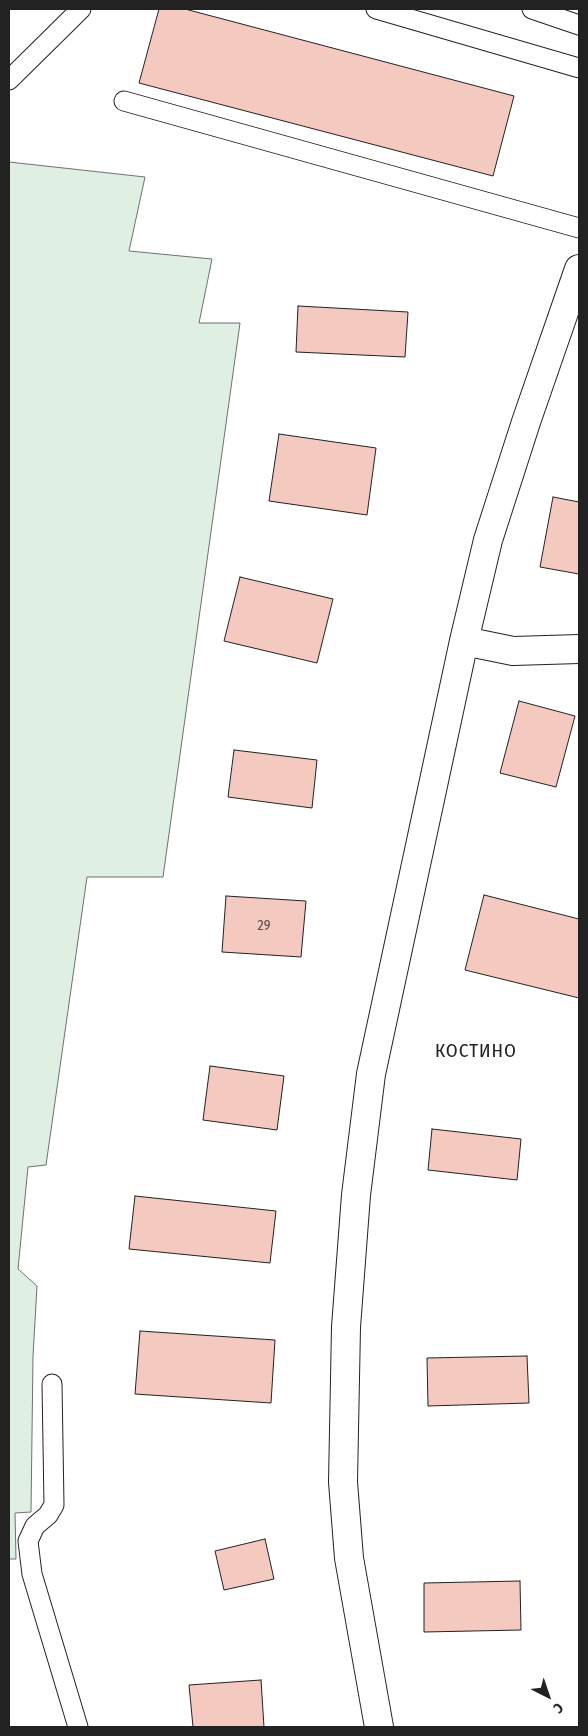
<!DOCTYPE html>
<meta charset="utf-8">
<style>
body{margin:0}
#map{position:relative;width:588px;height:1736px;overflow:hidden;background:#fff;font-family:"Fira Sans Condensed",sans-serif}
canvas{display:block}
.frame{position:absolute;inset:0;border:10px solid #222;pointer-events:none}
.north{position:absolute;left:523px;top:1671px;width:50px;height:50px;-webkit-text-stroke:4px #fff;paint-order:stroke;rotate:139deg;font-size:14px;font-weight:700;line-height:20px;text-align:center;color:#222}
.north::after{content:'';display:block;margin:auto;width:18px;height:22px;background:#222;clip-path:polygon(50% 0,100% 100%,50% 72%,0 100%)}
</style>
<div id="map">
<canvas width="588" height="1736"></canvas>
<div class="frame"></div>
<div class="north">С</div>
</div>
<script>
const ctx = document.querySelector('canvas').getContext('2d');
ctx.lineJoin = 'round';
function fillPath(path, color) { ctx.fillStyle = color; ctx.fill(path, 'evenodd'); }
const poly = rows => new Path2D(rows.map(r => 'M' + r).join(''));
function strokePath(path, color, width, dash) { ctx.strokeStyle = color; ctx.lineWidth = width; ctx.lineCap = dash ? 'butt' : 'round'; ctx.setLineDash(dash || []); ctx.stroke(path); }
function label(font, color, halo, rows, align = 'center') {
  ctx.font = font + ' "Fira Sans Condensed",sans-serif'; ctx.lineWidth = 4; ctx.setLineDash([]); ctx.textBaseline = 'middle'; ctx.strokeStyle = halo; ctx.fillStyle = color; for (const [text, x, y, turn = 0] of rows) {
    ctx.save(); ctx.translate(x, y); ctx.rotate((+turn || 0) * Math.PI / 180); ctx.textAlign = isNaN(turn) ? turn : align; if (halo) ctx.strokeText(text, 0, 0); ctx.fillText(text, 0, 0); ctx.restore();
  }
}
const green = poly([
 [9,162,145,177,129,251,212,259,199,323,240,323,163,877,87,877,46,1165,28,1167,18,1269,37,1286,33,1356,31,1512,15,1513,16,1559,9,1559,9,162]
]);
const building = poly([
 [159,9,185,9,514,96,493,176,139,83,159,9],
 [298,306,408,312,405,357,296,352,298,306],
 [279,434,376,448,367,515,269,501,279,434],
 [553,497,579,502,579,574,540,567,553,497],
 [240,577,333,599,317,663,224,641,240,577],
 [519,701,575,716,556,787,500,773,519,701],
 [234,750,317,760,312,808,228,797,234,750],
 [484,895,579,919,579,998,465,970,484,895],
 [226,896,306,901,301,957,222,952,226,896],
 [210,1066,284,1076,277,1130,203,1120,210,1066],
 [432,1129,521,1139,517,1180,428,1170,432,1129],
 [135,1196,276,1211,270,1263,129,1249,135,1196],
 [140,1331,275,1340,271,1403,135,1394,140,1331],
 [527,1356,529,1403,428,1406,427,1358,527,1356],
 [265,1539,274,1579,224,1590,215,1551,265,1539],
 [520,1581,521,1630,424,1632,424,1583,520,1581],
 [261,1680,264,1727,193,1727,189,1685,261,1680]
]);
const lane = poly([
 [376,9,579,68],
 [532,9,579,25],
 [9,80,81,9],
 [124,101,579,228],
 [52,1384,54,1505,48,1515,35,1526,28,1541,32,1574,78,1727]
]);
const street = poly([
 [464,641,513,651,579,649],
 [379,1727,349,1558,343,1482,346,1327,356,1195,371,1074,464,641,488,540,526,422,579,269]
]);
const numberNames = [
 ["29",264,926]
];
const quarterNames = [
 ["КОСТИНО",476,1052]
];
fillPath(green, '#e0efe3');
strokePath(green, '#6f6f6f', 1);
fillPath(building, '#f3c9c0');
strokePath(building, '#222', 1);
strokePath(lane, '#222', 21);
strokePath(street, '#222', 30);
strokePath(lane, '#fff', 19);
strokePath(street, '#fff', 28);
label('14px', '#564c4a', null, numberNames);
ctx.letterSpacing = '1px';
label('19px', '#222', '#fff', quarterNames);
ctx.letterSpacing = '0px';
</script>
